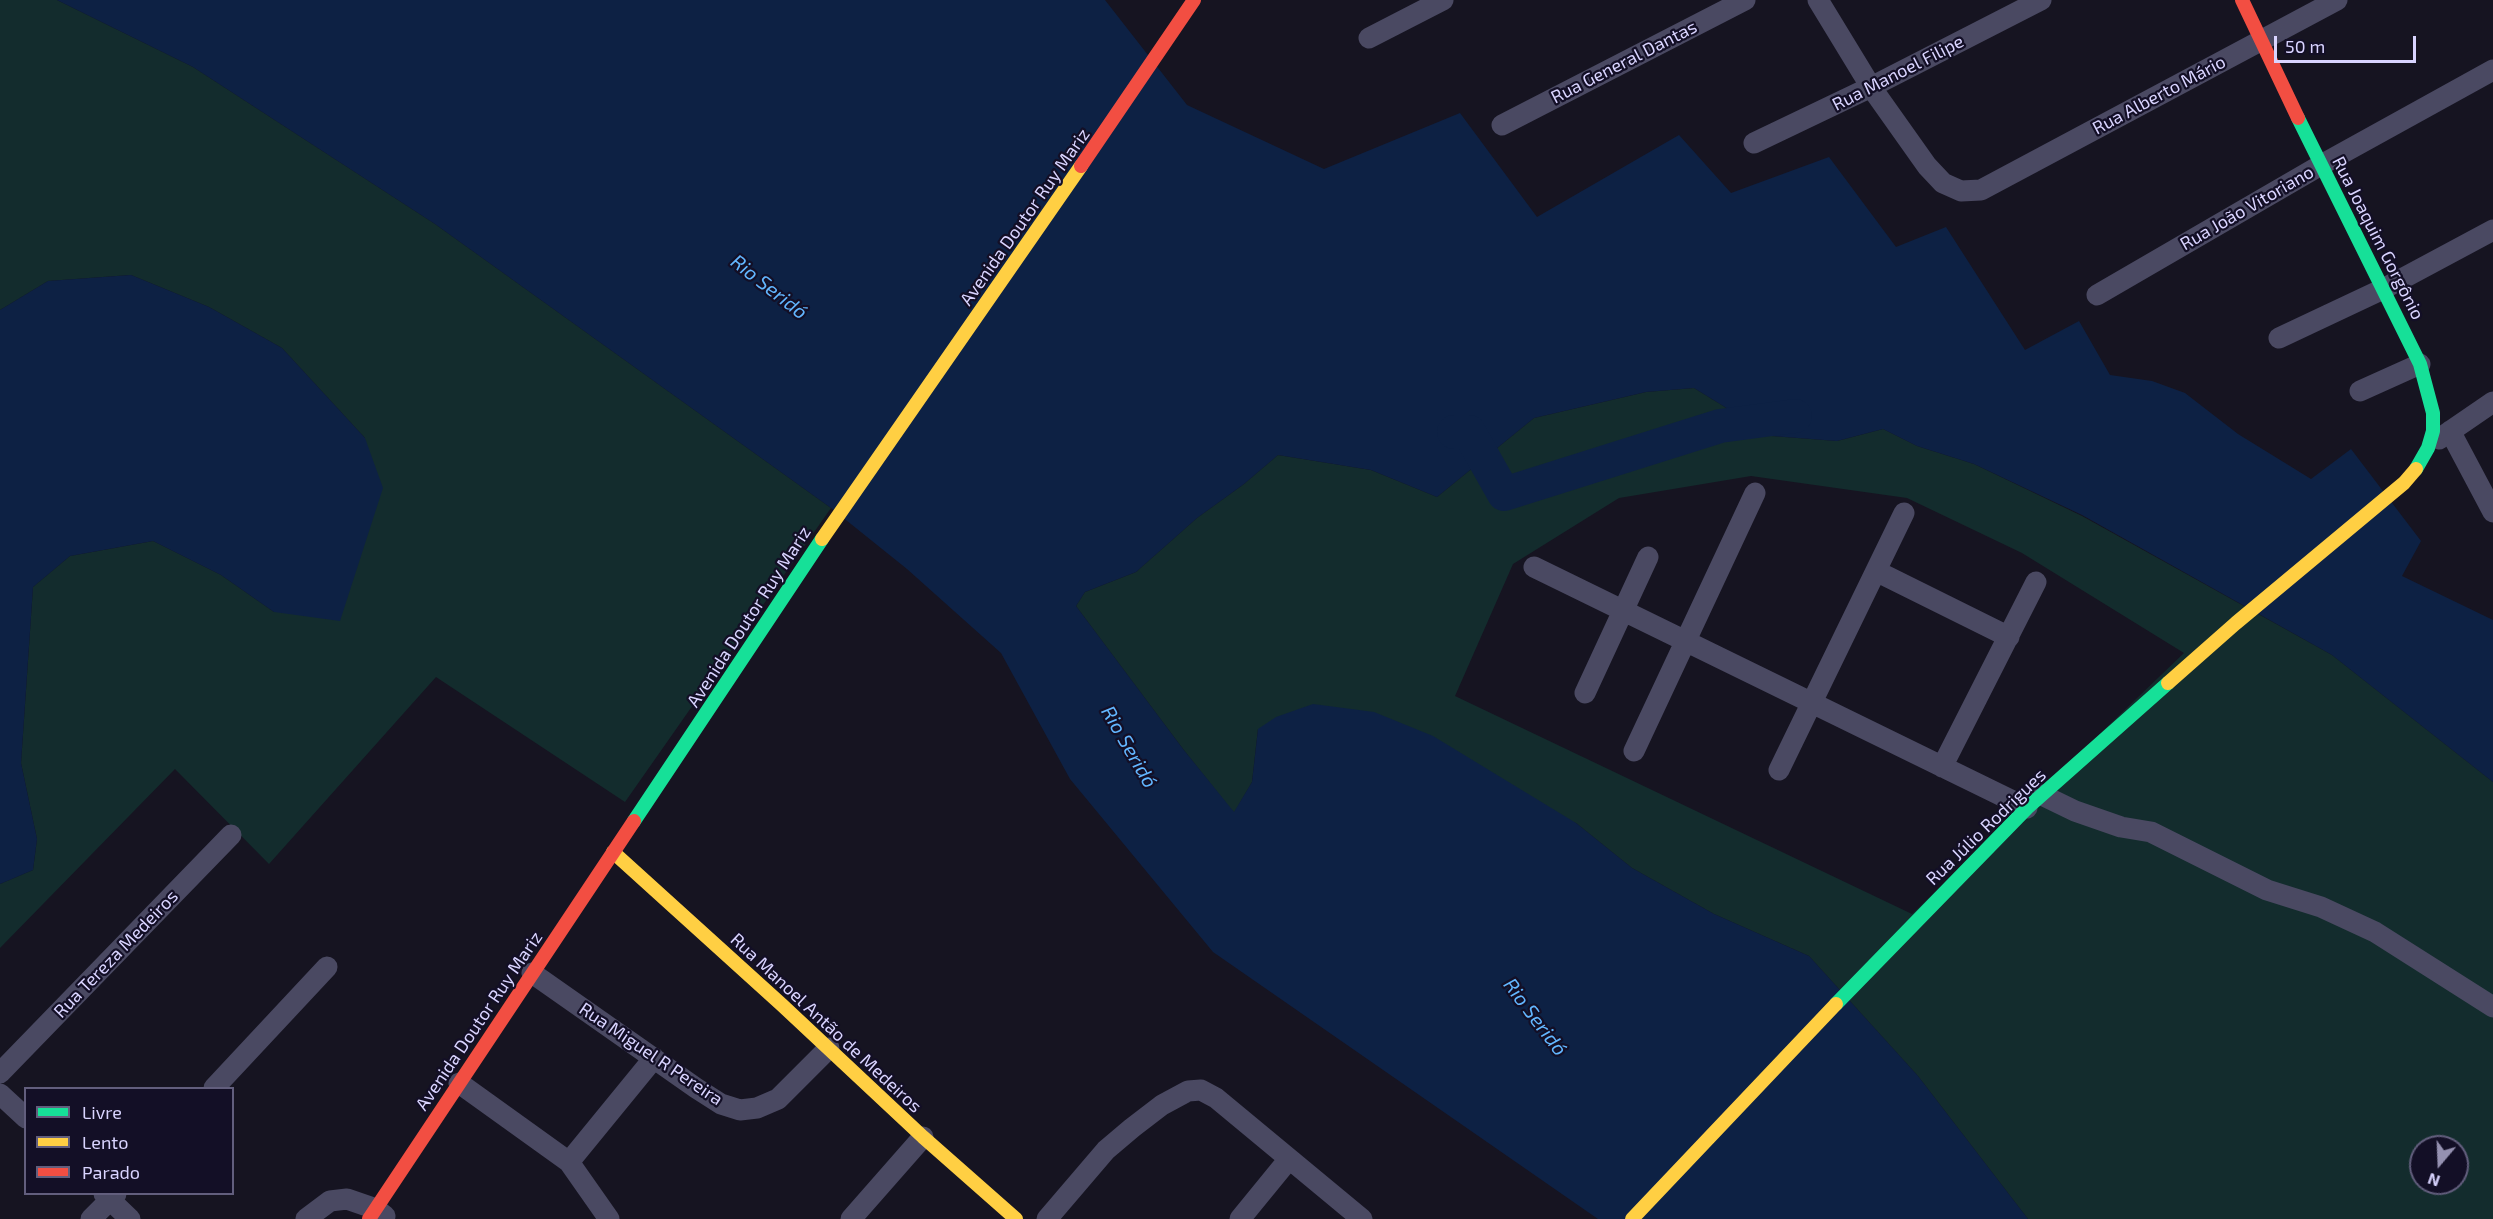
<!DOCTYPE html>
<meta charset="utf-8">
<style>
body{margin:0}
#map{position:relative;width:2493px;height:1219px;overflow:hidden;background:#161421;font-family:"Exo 2",sans-serif}
canvas{display:block}
.legend{position:absolute;left:24px;top:1087px;width:210px;height:108px;box-sizing:border-box;background:#130f26;border:2px solid #625e7d;margin:0;padding:8px 10px;list-style:none;font-size:18px;color:#d9d4ff}
.legend li{display:flex;align-items:center;gap:12px;height:30px}
.legend b{width:30px;border:2px solid #625e7d}
.north{position:absolute;left:2409px;top:1135px;width:60px;height:60px;box-sizing:border-box;background:#130f26;border:2px solid #625e7d;border-radius:50%;rotate:199deg;font-size:16px;font-weight:700;line-height:24px;text-align:center;color:#d9d4ff}
.north::after{content:'';display:block;margin:auto;width:21px;height:27px;background:#9591b1;clip-path:polygon(50% 0,100% 100%,50% 72%,0 100%)}
.scale{position:absolute;left:2274px;top:36px;width:142px;height:27px;box-sizing:border-box;border:3px solid #d9d4ff;border-top:0;padding-left:8px;font-size:18px;line-height:21px;white-space:nowrap;color:#d9d4ff;-webkit-text-stroke:4px #130f26;paint-order:stroke}
</style>
<div id="map">
<canvas width="2493" height="1219"></canvas>
<ul class="legend">
<li><b style="height:8px;background:#16e098"></b>Livre</li>
<li><b style="height:8px;background:#ffcf43"></b>Lento</li>
<li><b style="height:8px;background:#f24e42"></b>Parado</li>
</ul>
<div class="north">N</div>
<div class="scale">50 m</div>
</div>
<script>
const ctx = document.querySelector('canvas').getContext('2d');
ctx.lineJoin = 'round';
function fillPath(path, color) { ctx.fillStyle = color; ctx.fill(path, 'evenodd'); }
const poly = rows => new Path2D(rows.map(r => 'M' + r).join(''));
function strokePath(path, color, width, dash) { ctx.strokeStyle = color; ctx.lineWidth = width; ctx.lineCap = dash ? 'butt' : 'round'; ctx.setLineDash(dash || []); ctx.stroke(path); }
function label(font, color, halo, rows, align = 'center') {
  ctx.font = font + ' "Exo 2",sans-serif'; ctx.lineWidth = 4.5; ctx.setLineDash([]); ctx.textBaseline = 'middle'; ctx.strokeStyle = halo; ctx.fillStyle = color; for (const [text, x, y, turn = 0] of rows) {
    ctx.save(); ctx.translate(x, y); ctx.rotate((+turn || 0) * Math.PI / 180); ctx.textAlign = isNaN(turn) ? turn : align; if (halo) ctx.strokeText(text, 0, 0); ctx.fillText(text, 0, 0); ctx.restore();
  }
}
const green = poly([
 [0,0,57,0,193,67,435,224,831,508,625,802,436,677,269,864,175,769,0,948,0,884,33,870,37,839,21,763,33,587,70,556,153,541,221,575,274,612,365,438,282,348,209,307,131,275,48,281,0,310],
 [1694,388,1772,436,1837,441,1883,429,1917,446,1974,464,2082,516,2332,655,2493,782,2493,1219,2028,1219,1918,1076,1809,956,1714,914,1632,868,1576,823,1258,729,1252,782,1234,813,1183,749,1076,606,1085,592,1136,572,1197,518,1244,484,1278,455,1371,470,1437,497,1534,418,1646,392],
 [1751,476,1907,498,2022,553,2184,653,1912,914,1455,696,1513,564,1619,498],
 [2421,1147,2457,1147,2457,1183,2421,1183]
]);
const water = poly([
 [57,0,1105,0,1187,105,1324,169,1460,113,1537,217,1679,135,1731,193,1829,157,1896,247,1946,227,2025,350,2079,321,2110,375,2152,381,2185,393,2238,434,2311,479,2351,449,2421,541,2402,576,2493,620,2493,782,2332,655,2082,515,1974,464,1917,446,1883,429,1837,441,1772,436,1694,388,1646,392,1534,418,1437,497,1371,470,1278,455,1244,484,1197,518,1136,572,1085,592,1076,606,1183,749,1234,812,1252,782,1258,729,1276,717,1313,704,1374,712,1433,736,1576,823,1632,868,1714,914,1809,956,1918,1076,2028,1219,1598,1219,1213,952,1070,779,1001,653,907,569,831,508,435,224,193,67],
 [131,275,209,307,282,348,365,438,383,488,340,621,274,612,221,575,153,541,70,556,33,587,21,763,37,839,33,870,0,884,0,310,48,281]
]);
const river = poly([
 [1454,432,1469,432,1504,494,1720,426,1795,416]
]);
const street = poly([
 [1818,0,1871,87,1927,166,1943,183,1961,191,1981,190,2337,0],
 [1369,38,1443,0],
 [1502,125,1745,0],
 [1754,143,1871,87,2041,0],
 [2097,295,2321,165,2493,70],
 [2279,338,2383,289,2493,230],
 [2360,391,2420,364],
 [2450,431,2493,512],
 [2439,439,2493,402],
 [1534,567,2027,808],
 [1876,571,2009,637],
 [1585,693,1648,557],
 [1634,751,1755,493],
 [1942,767,2036,582],
 [1779,770,1904,513],
 [2042,795,2075,811,2121,827,2151,832,2267,890,2321,907,2375,932,2493,1007],
 [532,973,696,1088,721,1104,740,1110,757,1108,778,1099,829,1048],
 [0,1073,231,835],
 [459,1083,569,1162,609,1219],
 [214,1088,327,967],
 [0,1094,26,1118],
 [569,1162,654,1058],
 [104,1194,130,1219],
 [91,1219,116,1194],
 [306,1219,330,1201,347,1199,376,1209,385,1216],
 [851,1219,923,1137],
 [1047,1219,1106,1150,1132,1128,1162,1105,1188,1091,1201,1090,1216,1098,1362,1219],
 [1240,1219,1289,1159]
]);
const fast = poly([
 [2298,118,2420,364,2433,413,2433,431,2428,448,2416,469],
 [634,821,822,539],
 [1836,1004,2027,808,2168,683]
]);
const slow = poly([
 [822,539,1081,166],
 [2168,683,2236,623,2404,483,2416,469],
 [613,852,782,1005,923,1137,1016,1219],
 [1632,1219,1836,1004]
]);
const jam = poly([
 [2242,0,2298,118],
 [1081,166,1194,0],
 [369,1219,634,821]
]);
const streetNames = [
 ["Rua General Dantas",1624,62,-27],
 ["Rua Manoel Filipe",1898,73,-27],
 ["Rua Alberto Mário",2159,95,-28],
 ["Rua João Vitoriano",2247,208,-30],
 ["Avenida Doutor Ruy Mariz",1025,217,-55],
 ["Rua Joaquim Gorgônio",2378,238,63],
 ["Avenida Doutor Ruy Mariz",749,617,-57],
 ["Rua Júlio Rodrigues",1986,827,-44],
 ["Rua Tereza Medeiros",116,954,-46],
 ["Avenida Doutor Ruy Mariz",479,1021,-56],
 ["Rua Manoel Antão de Medeiros",826,1023,43],
 ["Rua Miguel R Pereira",651,1054,34]
];
const waterNames = [
 ["Rio Seridó",769,287,38],
 ["Rio Seridó",1129,747,60],
 ["Rio Seridó",1535,1017,53]
];
fillPath(green, '#132c2d');
fillPath(water, '#0d2144');
strokePath(river, '#0d2144', 34);
strokePath(street, '#4a4962', 21);
strokePath(fast, '#16e098', 14);
strokePath(slow, '#ffcf43', 14);
strokePath(jam, '#f24e42', 14);
label('18px', '#d9d4ff', '#130f26', streetNames);
label('italic 20px', '#62b6ff', '#130f26', waterNames);
</script>
